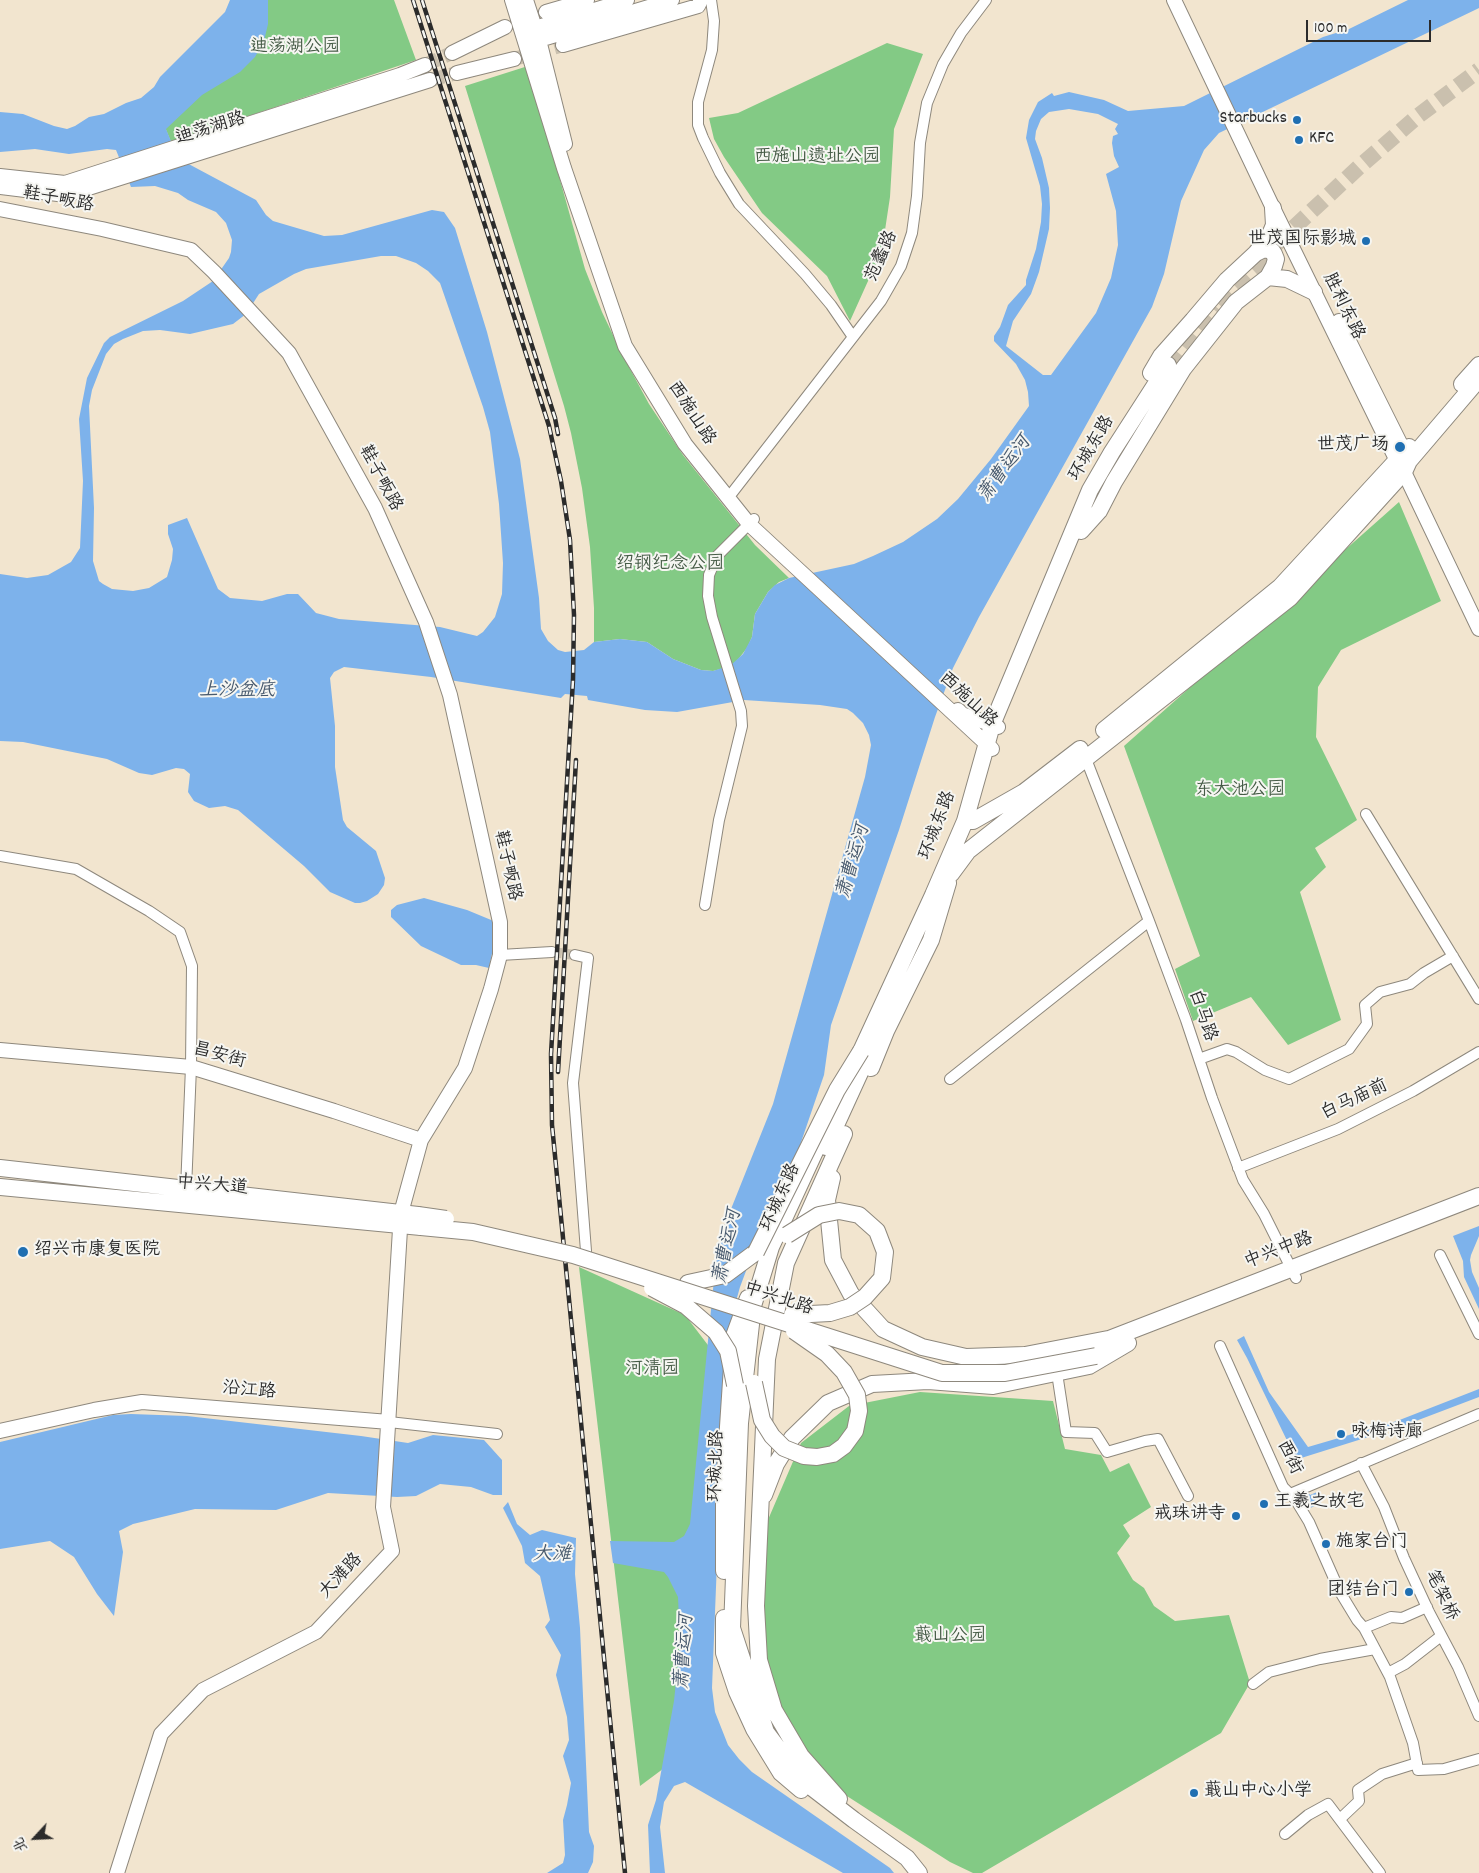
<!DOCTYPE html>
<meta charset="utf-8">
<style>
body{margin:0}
#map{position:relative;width:1479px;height:1873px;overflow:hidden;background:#f2e5cf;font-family:Dekko,"LXGW WenKai TC",sans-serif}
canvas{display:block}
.north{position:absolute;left:10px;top:1813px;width:50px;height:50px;-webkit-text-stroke:4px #f6f6f2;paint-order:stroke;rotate:245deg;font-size:14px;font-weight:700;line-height:20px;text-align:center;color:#2b2b2b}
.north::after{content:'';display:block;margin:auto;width:18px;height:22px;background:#2b2b2b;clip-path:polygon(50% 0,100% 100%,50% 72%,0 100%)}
.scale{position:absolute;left:1306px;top:20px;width:125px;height:22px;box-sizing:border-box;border:2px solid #2b2b2b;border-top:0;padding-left:6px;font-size:15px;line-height:18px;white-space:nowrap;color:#2b2b2b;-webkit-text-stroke:4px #f6f6f2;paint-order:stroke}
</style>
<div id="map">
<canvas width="1479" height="1873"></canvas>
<div class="north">北</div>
<div class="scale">100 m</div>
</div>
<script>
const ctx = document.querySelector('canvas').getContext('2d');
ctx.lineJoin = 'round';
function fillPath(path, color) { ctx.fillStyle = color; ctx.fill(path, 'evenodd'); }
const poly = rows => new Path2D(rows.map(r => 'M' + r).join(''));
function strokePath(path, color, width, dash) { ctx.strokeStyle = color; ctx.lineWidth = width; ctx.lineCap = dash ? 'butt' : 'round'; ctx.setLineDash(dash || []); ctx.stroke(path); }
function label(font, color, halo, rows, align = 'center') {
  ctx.font = font + ' Dekko,"LXGW WenKai TC",sans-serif'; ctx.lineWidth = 4; ctx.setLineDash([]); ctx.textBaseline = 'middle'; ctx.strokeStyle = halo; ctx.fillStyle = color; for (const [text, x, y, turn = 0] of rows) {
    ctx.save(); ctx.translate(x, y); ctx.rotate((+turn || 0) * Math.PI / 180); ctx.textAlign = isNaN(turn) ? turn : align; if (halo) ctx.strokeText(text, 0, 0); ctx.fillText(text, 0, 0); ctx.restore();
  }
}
const green = poly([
 [257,0,394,0,416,60,171,142,162,120],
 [887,43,923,54,894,129,890,197,882,250,850,321,827,276,762,213,724,157,714,139,709,118,738,113],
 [528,66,585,269,602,312,623,356,649,404,683,455,755,545,789,578,779,582,768,592,755,614,752,637,747,648,736,662,725,668,713,671,701,670,673,659,647,642,620,639,594,642,594,608,590,547,582,488,571,433,564,406,465,86],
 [1399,502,1441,601,1341,650,1318,687,1316,737,1357,820,1315,848,1326,867,1300,892,1341,1020,1288,1045,1251,997,1193,1021,1175,969,1200,956,1124,746],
 [579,1267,685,1315,714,1353,683,1754,640,1786],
 [920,1392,1053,1401,1065,1449,1101,1455,1110,1472,1129,1463,1151,1507,1123,1525,1130,1536,1117,1553,1133,1580,1144,1588,1154,1606,1175,1621,1229,1615,1250,1683,1221,1733,982,1873,973,1873,950,1862,800,1766,763,1680,761,1536,801,1443,849,1406]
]);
const water = poly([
 [230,0,268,0,268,24,264,41,255,57,240,72,202,95,166,129,175,151,183,161,256,200,266,215,273,221,324,236,342,235,432,210,444,212,455,228,487,332,520,459,539,598,541,629,548,641,558,650,565,652,584,650,594,642,620,639,647,642,673,659,701,670,713,671,731,665,743,654,752,637,755,614,768,592,775,585,789,578,854,564,873,556,903,542,937,519,958,499,991,459,1029,406,1028,392,1025,380,1016,364,994,341,994,336,1000,327,1008,305,1026,285,1026,280,1036,249,1041,222,1042,204,1040,186,1026,138,1029,120,1038,102,1052,93,1054,96,1069,92,1104,100,1128,111,1184,106,1323,37,1349,29,1408,0,1479,0,1479,8,1477,9,1219,133,1204,150,1181,201,1164,274,1152,307,979,617,953,668,935,717,899,830,831,1025,824,1075,797,1154,761,1231,740,1287,733,1312,720,1486,712,1688,715,1712,728,1745,739,1759,752,1772,890,1868,894,1873,843,1873,685,1782,674,1786,664,1802,660,1827,665,1873,650,1873,648,1825,656,1800,674,1701,680,1643,678,1597,668,1577,664,1572,613,1563,610,1541,674,1542,684,1536,690,1524,716,1259,725,1224,773,1104,865,777,871,745,869,735,863,723,853,713,847,709,820,705,744,700,677,712,645,710,588,700,587,696,565,694,561,698,431,677,344,667,334,672,330,678,335,726,335,767,343,820,347,827,376,851,385,878,384,885,378,894,367,901,360,903,355,903,330,892,304,866,238,810,225,806,209,808,194,801,188,792,190,774,184,769,176,768,152,775,139,773,107,759,23,742,0,741,0,574,27,578,48,575,71,562,80,548,83,481,79,419,87,378,104,343,110,337,183,301,213,281,229,258,231,252,232,240,226,223,216,212,188,200,178,193,155,186,131,187,116,150,107,149,69,154,35,149,0,152,0,112,23,114,54,126,67,129,75,126,89,117,104,114,126,103,141,98,154,87,160,77,225,12],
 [1069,109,1098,114,1118,124,1115,129,1118,134,1113,136,1112,143,1114,156,1119,167,1106,174,1116,211,1118,245,1111,278,1096,313,1051,375,1043,375,1006,346,1013,321,1031,294,1039,272,1049,229,1050,208,1049,188,1042,158,1035,139,1036,131,1041,119,1049,112],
 [381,256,396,256,416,263,428,271,440,283,483,407,490,432,499,504,503,563,502,594,495,617,483,632,477,636,440,627,339,619,316,613,298,594,287,594,262,601,230,598,218,589,187,518,168,525,168,534,173,549,172,560,167,577,149,588,133,591,112,589,103,584,99,581,93,561,94,508,89,406,92,390,106,354,114,344,123,339,143,331,160,330,190,334,233,324,246,314,259,294,294,274,306,269],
 [424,898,467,910,496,922,494,944,489,968,476,965,461,965,421,946,391,917,391,910,397,905],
 [1479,1226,1479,1236,1471,1255,1470,1260,1472,1272,1479,1288,1479,1309,1464,1277,1463,1261,1453,1236],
 [1244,1336,1269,1392,1308,1447,1397,1421,1479,1389,1479,1397,1400,1427,1298,1459,1295,1457,1247,1358,1237,1340],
 [131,1414,187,1416,361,1436,408,1443,433,1435,484,1440,502,1460,502,1495,493,1495,471,1487,440,1484,416,1496,397,1497,328,1493,276,1510,195,1509,133,1524,119,1531,123,1552,114,1616,97,1594,74,1557,50,1541,0,1549,0,1442,113,1415],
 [1307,1491,1310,1495,1317,1492,1321,1503,1306,1510,1299,1494],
 [508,1502,517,1524,530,1535,542,1530,576,1538,575,1574,580,1628,589,1832,594,1846,593,1862,588,1873,547,1873,563,1863,565,1855,563,1820,567,1805,571,1783,563,1756,569,1740,567,1717,556,1675,561,1655,545,1627,550,1620,540,1576,525,1563,522,1546,503,1508]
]);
const streetTunnel = poly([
 [552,952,575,955]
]);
const secondaryTunnel = poly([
 [514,59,563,45],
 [425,65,452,53],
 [430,80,457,73]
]);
const primaryTunnel = poly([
 [1259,260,1359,167,1418,116,1479,70],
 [1222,307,1231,297,1274,257],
 [1168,365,1215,306]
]);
const street = poly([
 [711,0,714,21,712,50,698,102,698,125,703,138,720,173,739,204,805,274,831,305,853,337],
 [732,493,881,301,901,266,912,233,917,196,920,143,927,103,943,64,961,33,986,0],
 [1086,759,1149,921,1186,1020,1212,1098,1243,1180,1264,1214,1296,1278],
 [1366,814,1479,999],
 [0,856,76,869,149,911,180,932,192,966,191,1067,186,1189],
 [705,905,719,820,742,726,741,711,712,617,708,596,709,575,717,556,754,519],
 [500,955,552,952],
 [575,955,588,958,573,1083,586,1251],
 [1199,1059,1227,1049,1236,1052,1265,1070,1289,1079,1349,1049,1367,1024,1365,1005,1380,992,1410,984,1424,973,1453,956],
 [950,1079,1149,921],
 [1238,1168,1338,1129,1413,1091,1479,1052],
 [1440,1255,1479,1334],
 [1220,1346,1283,1487,1295,1499,1309,1522,1340,1592,1357,1620,1364,1628,1390,1677,1413,1743,1418,1770,1444,1769,1479,1759],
 [1057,1373,1066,1432,1095,1433,1107,1452,1145,1441,1158,1439,1188,1496],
 [389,1422,497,1434],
 [1361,1463,1384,1507,1404,1558,1429,1612,1458,1667,1479,1716],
 [1290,1494,1479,1414],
 [1364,1628,1391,1617,1402,1618,1427,1607],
 [1388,1673,1405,1664,1441,1636],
 [1253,1684,1269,1672,1320,1659,1375,1649],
 [1340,1819,1359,1801,1358,1790,1382,1774,1417,1763],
 [1285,1834,1308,1815,1328,1804,1380,1873]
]);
const secondary = poly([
 [512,0,564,168,625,346,685,444,749,524,992,749],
 [526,0,539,40,565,144],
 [1174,0,1273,208,1397,461,1404,472,1479,629],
 [546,12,587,0],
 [530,33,535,28,627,0],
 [530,39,539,40,672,0],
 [563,45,698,6,701,0],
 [452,53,505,27],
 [457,73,514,59],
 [0,176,65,183,400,75,425,65],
 [0,187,66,195,430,80],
 [0,209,102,229,191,250,214,272,289,353,375,508,426,622,450,695,500,922,500,955,491,989,465,1068,421,1140,401,1213,383,1507,392,1551,316,1632,203,1690,161,1734,117,1873],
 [1339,321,1409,461],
 [958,710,962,714,998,727],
 [0,1050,191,1067,334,1111,421,1140],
 [0,1431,94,1410,142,1402,389,1422]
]);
const primary = poly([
 [1256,253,1264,249,1272,251,1274,254,1276,259,1274,266,1268,277],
 [1151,373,1161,356,1193,320,1227,280,1256,253,1269,237,1274,225,1273,208],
 [1462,384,1479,365],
 [1081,531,1099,511,1114,482,1183,369,1236,302,1268,277,1287,279,1314,292],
 [1104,730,1280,587,1409,447],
 [965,821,973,821,1024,792,1080,749],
 [951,874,968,851,1290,598,1404,472,1409,461,1479,379],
 [856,1062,933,895,965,821,992,725,1090,490,1112,452,1168,365],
 [871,1068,886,1031,931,940,948,883],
 [824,1132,771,1247,753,1306,740,1423,732,1628,766,1732,802,1780,854,1820,907,1858,919,1873],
 [826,1147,869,1053],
 [0,1168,418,1215],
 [832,1178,827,1200,833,1260,851,1294,883,1329,922,1347,966,1357,1025,1355,1108,1339],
 [0,1187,421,1227],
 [688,1283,725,1275,756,1252],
 [1099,1343,1479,1196],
 [764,1495,776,1464,792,1438,828,1403,872,1384,928,1381,993,1386,1089,1366,1128,1343],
 [724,1571,724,1487,734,1336,748,1298],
 [724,1618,724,1653,737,1692,754,1729,781,1773,801,1790],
 [839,1799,801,1756,774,1710,759,1660,756,1606,767,1359,786,1263,844,1134]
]);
const rail = poly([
 [413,0,549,426,561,481,570,540,574,615,573,680,551,1054,552,1125,625,1873],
 [422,0,555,418,558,434],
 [558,1072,576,760]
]);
const primaryBridge = poly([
 [418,1215,446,1219],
 [421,1227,473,1232,573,1255,942,1373,1005,1373,1096,1356],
 [787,1235,819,1215,839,1211,859,1215,877,1231,885,1252,882,1278,865,1297,850,1307,830,1313,792,1315],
 [756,1252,837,1090,861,1051],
 [652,1288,686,1306,716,1332,728,1351,735,1385],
 [754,1383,762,1420,772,1436,784,1448,804,1456,817,1457,833,1454,844,1446,855,1431,859,1411,857,1395,844,1372,827,1354,794,1331]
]);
const markers = [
 [1297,120,5,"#1f6fb2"],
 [1299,140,5,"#1f6fb2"],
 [1366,241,5,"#1f6fb2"],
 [1400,447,6,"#1f6fb2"],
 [23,1252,6,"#1f6fb2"],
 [1341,1434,5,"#1f6fb2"],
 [1264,1504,5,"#1f6fb2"],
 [1236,1516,5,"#1f6fb2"],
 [1326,1544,5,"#1f6fb2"],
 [1409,1592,5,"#1f6fb2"],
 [1194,1793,5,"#1f6fb2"]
];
const parkNames = [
 ["迪荡湖公园",295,49],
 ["西施山遗址公园",817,159],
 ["绍钢纪念公园",670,566],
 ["东大池公园",1240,792],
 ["河清园",652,1371],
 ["蕺山公园",950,1638]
];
const poiNames = [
 ["Starbucks",1287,120,"right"],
 ["KFC",1309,140],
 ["世茂国际影城",1356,241,"right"],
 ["世茂广场",1389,447,"right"],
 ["绍兴市康复医院",34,1252],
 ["咏梅诗廊",1351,1434],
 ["王羲之故宅",1274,1504],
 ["戒珠讲寺",1226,1516,"right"],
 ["施家台门",1336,1544],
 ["团结台门",1399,1592,"right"],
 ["蕺山中心小学",1204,1793]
];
const streetNames = [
 ["迪荡湖路",211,130,-17],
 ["鞋子畈路",58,201,11],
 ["范蠡路",883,257,-66],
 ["胜利东路",1342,307,64],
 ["西施山路",690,414,57],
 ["环城东路",1093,449,-60],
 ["鞋子畈路",379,479,62],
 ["西施山路",967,701,43],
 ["环城东路",939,826,-69],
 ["鞋子畈路",506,866,78],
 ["白马路",1201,1016,71],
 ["昌安街",219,1057,15],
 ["白马庙前",1355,1101,-25],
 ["中兴大道",212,1187,5],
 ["环城东路",782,1198,-66],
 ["中兴中路",1279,1252,-21],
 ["中兴北路",778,1300,18],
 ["沿江路",249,1392,5],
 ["西街",1288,1458,64],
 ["环城北路",718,1466,-88],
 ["大滩路",342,1577,-47],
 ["笔架桥",1440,1596,64]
];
const waterNames = [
 ["萧曹运河",1006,470,-54],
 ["上沙盆底",237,692],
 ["萧曹运河",855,862,-74],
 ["萧曹运河",729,1247,-78],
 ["大滩",552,1556],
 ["萧曹运河",686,1652,-86]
];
fillPath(green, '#83ca85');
fillPath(water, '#7db2eb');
strokePath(streetTunnel, '#cac0ae', 10, [10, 5]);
strokePath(secondaryTunnel, '#cac0ae', 14, [14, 7]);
strokePath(primaryTunnel, '#cac0ae', 16, [16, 8]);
strokePath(street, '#8e887d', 12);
strokePath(secondary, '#8e887d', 16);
strokePath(primary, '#8e887d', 18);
strokePath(street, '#fff', 10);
strokePath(secondary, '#fff', 14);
strokePath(primary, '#fff', 16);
strokePath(rail, '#2b2b2b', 4.5);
strokePath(rail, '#f6f6f2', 2.5, [8]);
strokePath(primaryBridge, '#8e887d', 18, []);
strokePath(primaryBridge, '#fff', 16);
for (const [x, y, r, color] of markers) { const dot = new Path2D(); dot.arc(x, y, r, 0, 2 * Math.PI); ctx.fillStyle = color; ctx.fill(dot); strokePath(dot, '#f6f6f2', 2); }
label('18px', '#455b46', '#f6f6f2', parkNames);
label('18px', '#2b2b2b', '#f6f6f2', poiNames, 'left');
label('18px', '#2b2b2b', '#f6f6f2', streetNames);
label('italic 19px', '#485a6e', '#f6f6f2', waterNames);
</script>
